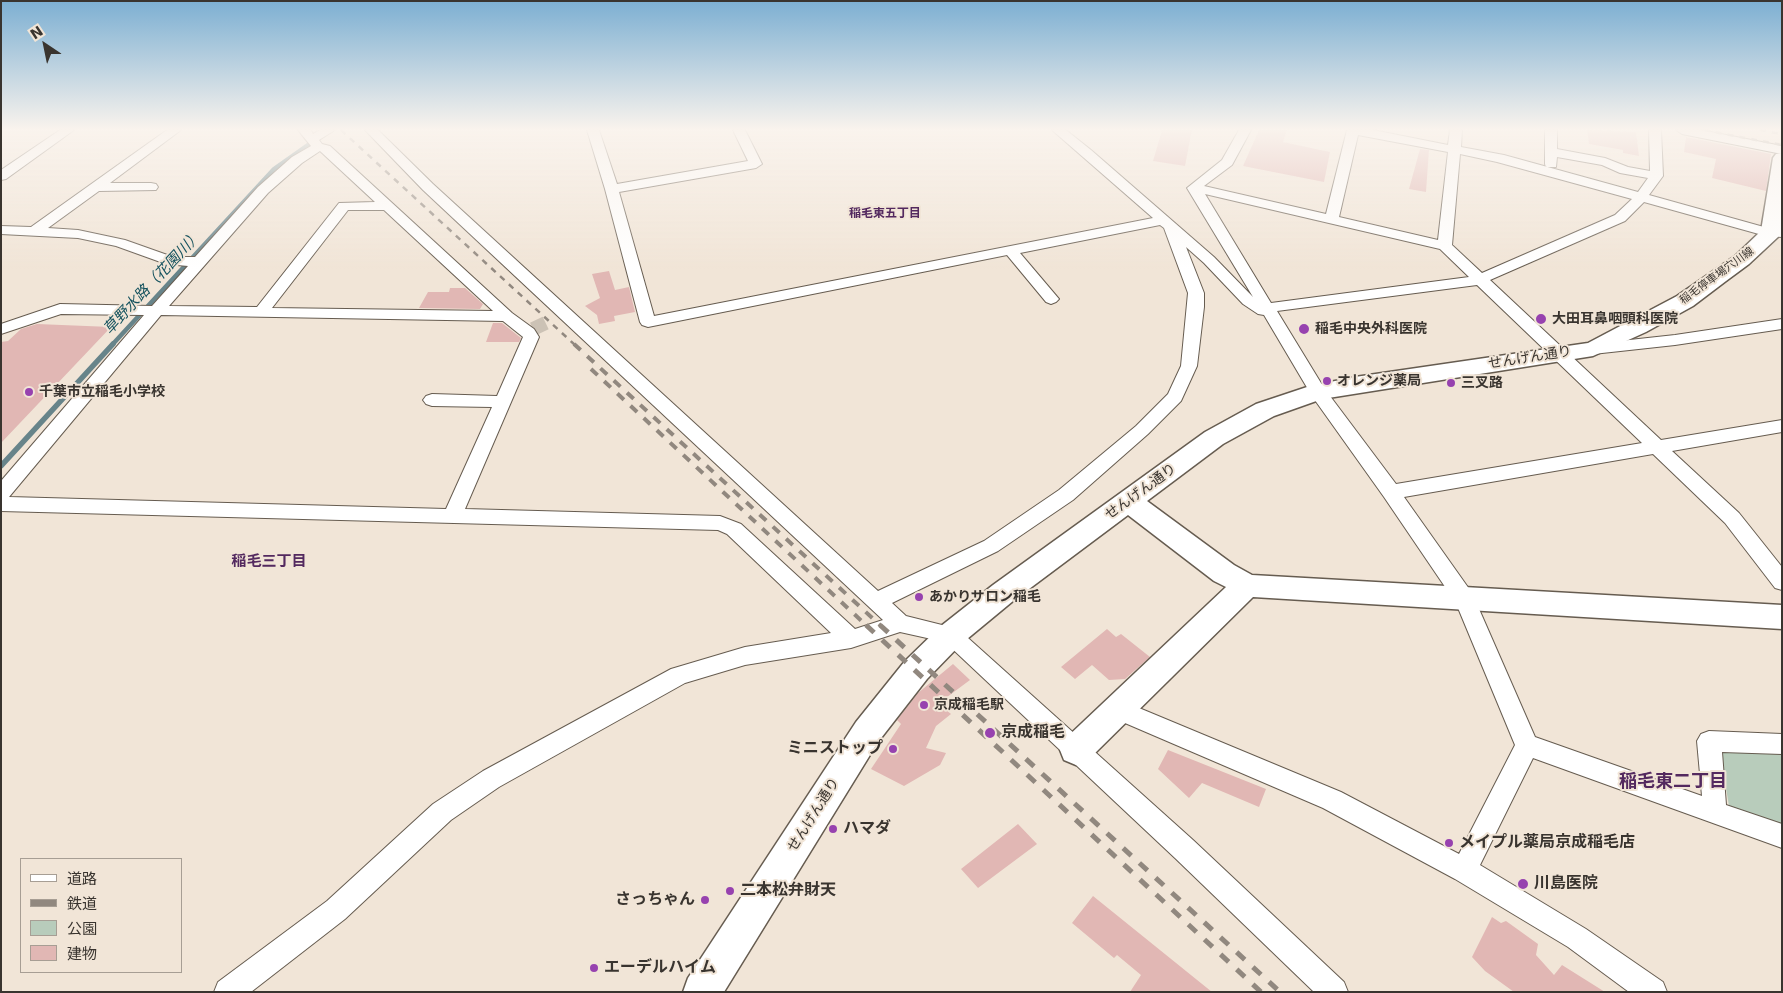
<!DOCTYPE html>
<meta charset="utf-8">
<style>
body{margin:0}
#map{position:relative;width:1783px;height:993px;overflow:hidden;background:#f1e5d7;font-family:"DejaVu Sans","Noto Sans JP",sans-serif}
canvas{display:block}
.frame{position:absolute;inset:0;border:2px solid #39342f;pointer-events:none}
.legend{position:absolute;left:20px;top:858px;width:162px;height:115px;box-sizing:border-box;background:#f1e5d7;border:1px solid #a79e94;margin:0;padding:6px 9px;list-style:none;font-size:15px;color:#39342f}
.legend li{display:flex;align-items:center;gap:10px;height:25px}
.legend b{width:25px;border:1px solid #a79e94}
.north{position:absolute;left:20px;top:20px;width:50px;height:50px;-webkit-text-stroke:4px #f1e5d7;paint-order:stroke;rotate:326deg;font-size:14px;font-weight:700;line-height:20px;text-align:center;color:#39342f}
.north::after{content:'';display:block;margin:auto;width:18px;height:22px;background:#39342f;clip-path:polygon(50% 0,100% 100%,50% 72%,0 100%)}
</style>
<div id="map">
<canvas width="1783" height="993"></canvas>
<div class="frame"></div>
<ul class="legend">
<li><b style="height:6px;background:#fff"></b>道路</li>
<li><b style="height:6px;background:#91887f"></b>鉄道</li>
<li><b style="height:14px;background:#b8ccbb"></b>公園</li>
<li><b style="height:14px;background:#e1b7b4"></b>建物</li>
</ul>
<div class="north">N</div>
</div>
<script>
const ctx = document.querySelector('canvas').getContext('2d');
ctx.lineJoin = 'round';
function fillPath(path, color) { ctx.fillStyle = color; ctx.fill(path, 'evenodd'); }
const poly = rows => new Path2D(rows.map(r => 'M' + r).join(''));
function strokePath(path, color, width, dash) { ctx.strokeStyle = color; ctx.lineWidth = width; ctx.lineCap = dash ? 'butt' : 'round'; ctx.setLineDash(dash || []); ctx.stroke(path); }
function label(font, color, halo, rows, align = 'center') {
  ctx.font = font + ' "DejaVu Sans","Noto Sans JP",sans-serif'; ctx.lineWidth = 4; ctx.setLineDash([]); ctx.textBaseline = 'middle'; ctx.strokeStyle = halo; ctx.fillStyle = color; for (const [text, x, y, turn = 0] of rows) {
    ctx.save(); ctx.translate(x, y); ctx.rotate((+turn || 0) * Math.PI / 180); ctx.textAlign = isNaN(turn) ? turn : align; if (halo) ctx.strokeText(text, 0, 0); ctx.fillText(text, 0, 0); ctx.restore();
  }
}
const green = poly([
 [1722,749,1782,751,1782,830,1742,816,1729,806,1720,753]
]);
const streamFar1 = poly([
 [112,345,274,169,315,140]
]);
const stream = poly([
 [1,466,113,344]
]);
const building = poly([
 [1162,130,1192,130,1185,166,1153,161],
 [1259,130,1287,130,1283,142,1330,152,1324,182,1243,166],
 [1587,130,1636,132,1639,156,1623,153,1623,150,1589,144],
 [1686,137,1771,154,1766,191,1712,178,1716,159,1684,152],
 [1420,149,1429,150,1426,192,1409,189],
 [609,271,615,290,629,287,635,312,614,316,615,321,599,324,597,315,585,306,600,298,592,274],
 [450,288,465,288,483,304,480,309,419,308,428,292,449,292],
 [493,323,502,323,521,338,519,342,486,342],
 [37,324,111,327,1,443,1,342,8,341,21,329],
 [1107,629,1116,637,1121,634,1150,657,1125,679,1109,680,1092,665,1075,679,1061,667],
 [953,664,970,680,939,703,951,714,936,726,926,748,946,753,940,765,904,786,871,769,901,724,897,720,918,693],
 [1168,750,1266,789,1259,807,1202,783,1189,798,1158,769],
 [1018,824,1037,844,978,888,961,869],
 [1093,896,1212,992,1130,992,1141,975,1117,955,1114,958,1072,923],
 [1492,917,1501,923,1506,921,1538,944,1536,955,1554,975,1562,965,1605,992,1514,992,1485,971,1472,957]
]);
const streetTunnel = poly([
 [533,329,552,320]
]);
const street = poly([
 [60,130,74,130,6,179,1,180,1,170,60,130],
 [167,130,181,130,110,183,151,183,156,184,158,187,156,190,99,191,48,228,78,230,125,240,173,257,195,257,258,187,292,157,311,146,298,130,311,130,313,134,320,130,335,130,319,140,322,144,330,146,512,313,534,329,539,337,465,509,720,516,741,524,855,629,883,620,423,190,365,130,378,130,433,184,878,591,984,541,1059,490,1136,426,1168,394,1181,366,1188,293,1164,228,1160,225,1020,253,1059,299,1056,302,1051,304,1046,302,1007,255,648,327,642,325,640,322,605,189,587,130,599,130,617,184,748,161,733,130,745,130,762,164,756,168,619,192,654,316,1153,218,1052,130,1066,130,1091,150,1214,257,1253,297,1187,188,1222,160,1239,130,1251,130,1232,165,1204,186,1326,214,1347,130,1373,130,1448,145,1450,130,1462,130,1461,147,1504,155,1638,192,1648,178,1620,173,1602,165,1557,157,1556,167,1546,167,1545,164,1545,130,1557,130,1557,149,1605,158,1628,167,1650,171,1649,130,1661,130,1663,176,1649,195,1771,229,1782,229,1782,237,1766,236,1644,202,1625,221,1490,280,1661,440,1782,420,1782,432,1672,451,1739,513,1782,567,1782,590,1775,588,1725,523,1653,454,1404,497,1472,593,1535,737,1702,796,1697,741,1701,734,1709,731,1782,734,1782,754,1722,752,1726,805,1782,824,1782,848,1533,758,1480,865,1586,929,1663,982,1667,992,1629,992,1568,947,1455,879,1323,808,1111,717,1108,710,1111,703,1119,700,1127,703,1341,792,1459,854,1515,745,1456,603,1384,497,1312,396,1264,315,1258,314,1243,304,1204,263,1186,247,1204,293,1204,307,1197,366,1181,401,1148,434,1073,500,998,551,892,603,906,616,958,629,1193,840,1344,982,1348,992,1314,992,1175,858,945,642,900,632,851,648,745,665,685,683,499,787,451,820,345,919,251,992,214,992,218,982,327,901,433,804,483,771,671,669,745,647,831,633,727,534,718,530,1,511,1,481,144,315,61,314,1,334,1,324,60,304,152,306,188,266,166,264,116,246,78,238,1,234,1,226,31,227,167,130],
 [1358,135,1448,152,1438,240,1339,217,1358,135],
 [320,151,375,202,339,203,257,307,169,306,268,193,302,163,320,151],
 [1460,154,1497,162,1632,199,1615,215,1482,273,1452,245,1460,154],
 [1205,194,1440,249,1469,277,1271,303,1205,194],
 [348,210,384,210,493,311,272,308,348,210],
 [1477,285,1642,443,1396,484,1324,388,1277,311,1477,285],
 [161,315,503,321,523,337,497,396,432,394,426,396,423,400,426,404,432,406,492,407,446,509,9,497,161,315],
 [1676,130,1701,130,1782,146,1782,154,1682,134,1676,130],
 [1782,319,1782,329,1675,345,1593,354,1587,353,1585,349,1587,345,1593,344,1675,335,1782,319]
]);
const secondary = poly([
 [1782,153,1782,226,1778,237,1749,264,1726,281,1693,306,1646,332,1593,356,1322,399,1274,416,1223,444,1147,501,1234,565,1252,575,1782,605,1782,629,1253,597,1088,760,1076,765,1064,760,1060,750,1064,740,1226,587,1214,581,1128,515,1013,601,961,644,927,679,878,742,724,992,683,992,688,978,856,722,905,661,941,626,993,585,1205,432,1256,404,1310,386,1355,377,1588,343,1677,296,1735,256,1761,231,1773,158,1776,154,1782,153]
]);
const railFar2 = poly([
 [341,130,575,345],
 [1704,130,1782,145],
 [1760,130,1782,134]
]);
const railFar1 = poly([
 [574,344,881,626],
 [591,369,867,626]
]);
const rail = poly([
 [866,625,1261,992],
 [880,625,1280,992]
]);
const markers = [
 [1541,319,6,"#9742af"],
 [1304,329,6,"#9742af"],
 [1327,381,5,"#9742af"],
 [1451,383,5,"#9742af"],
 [29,392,5,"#9742af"],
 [919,597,5,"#9742af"],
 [924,705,5,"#9742af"],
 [990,733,6,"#9742af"],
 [893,749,5,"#9742af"],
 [833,829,5,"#9742af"],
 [1449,843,5,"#9742af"],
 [1523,884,6,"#9742af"],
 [730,891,5,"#9742af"],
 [705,900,5,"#9742af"],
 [594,968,5,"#9742af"]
];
const farStreetnames = [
 ["稲毛停車場穴川線",1717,276,-36]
];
const farNeighbourhoodnames = [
 ["稲毛東五丁目",885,214]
];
const poiNames = [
 ["大田耳鼻咽頭科医院",1552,319],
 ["稲毛中央外科医院",1315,329],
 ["オレンジ薬局",1337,381],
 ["三叉路",1461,383],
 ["千葉市立稲毛小学校",39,392],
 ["あかりサロン稲毛",929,597],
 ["京成稲毛駅",934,705]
];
const streetNames = [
 ["せんげん通り",1530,358,-9],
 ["せんげん通り",1141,492,-36],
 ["せんげん通り",814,815,-58]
];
const waterNames = [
 ["草野水路（花園川）",153,283,-47]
];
const neighbourhoodNames = [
 ["稲毛三丁目",269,562]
];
const nearPoinames = [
 ["京成稲毛",1001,733],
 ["ミニストップ",883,749,"right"],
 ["ハマダ",843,829],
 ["メイプル薬局京成稲毛店",1459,843],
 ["川島医院",1534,884],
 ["二本松弁財天",740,891],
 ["さっちゃん",695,900,"right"],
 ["エーデルハイム",604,968]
];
const nearNeighbourhoodnames = [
 ["稲毛東二丁目",1673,782]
];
fillPath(green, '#b8ccbb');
strokePath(streamFar1, '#67848a', 4.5);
strokePath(stream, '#67848a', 5.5);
fillPath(building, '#e1b7b4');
strokePath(streetTunnel, '#ccc2b5', 14, [14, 7]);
strokePath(street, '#665c50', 2);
strokePath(secondary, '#665c50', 3);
fillPath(street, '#fff');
fillPath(secondary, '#fff');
strokePath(railFar2, '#91887f', 2.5, [6, 6]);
strokePath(railFar1, '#91887f', 4, [9, 9]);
strokePath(rail, '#91887f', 5, [11, 11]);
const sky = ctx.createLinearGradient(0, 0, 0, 269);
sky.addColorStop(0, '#7cafd2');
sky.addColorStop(0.48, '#f9f3ed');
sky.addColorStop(1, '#f9f3ed00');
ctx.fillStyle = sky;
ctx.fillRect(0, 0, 1783, 269);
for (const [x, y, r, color] of markers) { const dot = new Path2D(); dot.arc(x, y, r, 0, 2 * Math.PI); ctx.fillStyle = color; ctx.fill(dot); strokePath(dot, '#f1e5d7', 2); }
label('11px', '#39342f', '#f1e5d7', farStreetnames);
label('bold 12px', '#53295f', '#f1e5d7', farNeighbourhoodnames);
label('bold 14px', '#39342f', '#f1e5d7', poiNames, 'left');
label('14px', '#39342f', '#f1e5d7', streetNames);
label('italic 15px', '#14525e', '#f1e5d7', waterNames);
label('bold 15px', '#53295f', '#f1e5d7', neighbourhoodNames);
label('bold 16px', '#39342f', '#f1e5d7', nearPoinames, 'left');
label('bold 18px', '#53295f', '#f1e5d7', nearNeighbourhoodnames);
</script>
